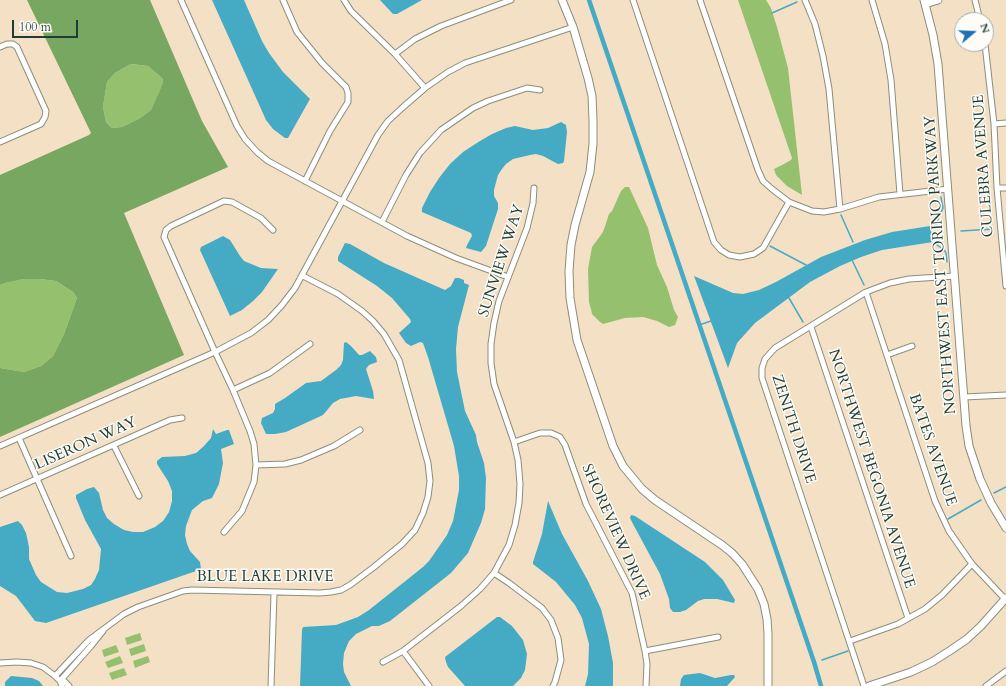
<!DOCTYPE html>
<style>
body{margin:0}
#map{position:relative;width:1006px;height:686px;overflow:hidden;background:#f4e0c5;font-family:Cardo,serif}
canvas{display:block}
.north{position:absolute;left:954px;top:12px;width:40px;height:40px;box-sizing:border-box;background:#fdfcf7;border:1px solid #a4b0a9;border-radius:50%;rotate:71deg;font-size:11px;font-weight:700;line-height:16px;text-align:center;color:#1f3d34}
.north::after{content:'';display:block;margin:auto;width:14px;height:18px;background:#1f6fb2;clip-path:polygon(50% 0,100% 100%,50% 72%,0 100%)}
.scale{position:absolute;left:12px;top:20px;width:66px;height:18px;box-sizing:border-box;border:2px solid #1f3d34;border-top:0;padding-left:5px;font-size:12px;line-height:14px;white-space:nowrap;color:#1f3d34;-webkit-text-stroke:3px #fdfcf7;paint-order:stroke}
</style>
<div id="map">
<canvas width="1006" height="686"></canvas>
<div class="north">N</div>
<div class="scale">100 m</div>
</div>
<script>
const ctx = document.querySelector('canvas').getContext('2d');
ctx.lineJoin = 'round';
function fillPath(path, color) { ctx.fillStyle = color; ctx.fill(path, 'evenodd'); }
const poly = rows => new Path2D(rows.map(r => 'M' + r).join(''));
function strokePath(path, color, width, dash) { ctx.strokeStyle = color; ctx.lineWidth = width; ctx.lineCap = dash ? 'butt' : 'round'; ctx.setLineDash(dash || []); ctx.stroke(path); }
function label(font, color, halo, rows, align = 'center') {
  ctx.font = font + ' Cardo,serif'; ctx.lineWidth = 3; ctx.setLineDash([]); ctx.textBaseline = 'middle'; ctx.strokeStyle = halo; ctx.fillStyle = color; for (const [text, x, y, turn = 0] of rows) {
    ctx.save(); ctx.translate(x, y); ctx.rotate((+turn || 0) * Math.PI / 180); ctx.textAlign = isNaN(turn) ? turn : align; if (halo) ctx.strokeText(text, 0, 0); ctx.fillText(text, 0, 0); ctx.restore();
  }
}
const green = poly([
 [738,0,766,0,771,8,777,27,788,68,802,195,787,186,776,175,774,169,784,164,791,160,792,158],
 [131,64,148,66,163,79,162,85,151,110,140,118,122,127,112,128,106,122,103,107,107,82,115,73],
 [625,187,629,187,648,228,657,265,667,287,674,310,678,317,675,325,669,327,657,321,643,317,625,318,603,324,600,322,592,314,591,309,589,302,588,269,592,247,603,232,609,214,612,211,621,191],
 [24,279,40,279,56,281,73,292,77,298,64,334,53,356,41,366,24,372,0,368,0,285,5,283],
 [140,633,142,640,127,645,125,638],
 [144,644,146,651,131,656,129,649],
 [116,645,119,652,104,657,102,650],
 [120,656,123,663,108,668,105,662],
 [148,656,150,662,135,668,133,661],
 [124,668,127,675,112,680,109,673]
]);
const forest = poly([
 [27,0,150,0,202,121,228,167,124,213,184,355,0,437,0,368,24,372,41,366,53,356,64,334,77,298,73,292,56,281,40,279,24,279,5,283,0,285,0,175,89,135,91,133],
 [131,64,148,66,163,79,162,85,151,110,140,118,122,127,112,128,106,122,103,107,107,82,115,73]
]);
const water = poly([
 [212,0,244,0,262,41,269,53,283,72,310,99,288,138,285,138,273,129,266,120],
 [380,0,422,0,397,14,393,14],
 [561,122,566,125,567,132,564,161,563,163,558,164,543,156,536,154,530,155,513,159,506,164,502,169,498,175,494,190,494,196,498,203,498,209,486,246,481,252,466,248,467,245,472,236,471,233,422,212,422,208,430,192,439,178,450,164,463,152,480,141,492,134,506,128,515,126,533,130,548,128],
 [930,226,933,242,882,250,861,257,840,266,810,282,755,323,737,343,728,368,694,276,733,293,743,294,759,290,776,282,821,257,865,240,892,232],
 [223,236,230,240,240,256,244,261,261,268,278,269,262,292,253,301,242,310,230,316,200,250,201,247],
 [345,243,350,244,384,263,445,290,451,286,455,278,459,278,464,280,464,283,469,285,458,327,456,349,457,372,465,411,476,435,477,442,484,463,486,478,485,509,481,523,468,553,451,573,390,621,379,626,372,626,356,634,349,641,344,653,343,664,344,672,351,686,300,686,302,630,303,627,336,625,358,617,369,610,423,567,429,561,447,535,453,521,459,490,459,476,454,446,428,357,423,343,420,342,411,346,406,343,399,333,409,324,411,322,410,319,392,298,377,286,338,261,338,257],
 [346,342,351,346,359,355,362,355,370,351,376,357,377,362,369,365,366,369,373,391,374,399,356,396,340,399,333,403,323,415,286,432,275,434,266,434,261,423,262,418,273,413,275,409,275,404,285,398,306,383,321,381,336,370,341,365,343,360,344,343],
 [213,429,216,434,227,430,229,430,234,444,221,449,223,463,219,484,212,498,203,501,192,510,186,526,185,535,187,544,190,551,200,562,201,569,199,570,46,623,35,621,16,596,0,586,0,527,18,521,22,525,26,533,29,547,29,559,36,575,41,582,57,592,67,593,83,589,91,585,95,579,99,570,101,549,85,520,76,498,76,495,87,489,94,487,99,493,103,510,107,518,114,524,124,530,133,532,143,532,155,527,163,521,169,512,172,501,172,491,168,481,157,464,157,461,162,457,185,456,196,453,203,447,211,438],
 [548,501,562,534,588,581,601,609,608,636,613,663,613,686,585,686,588,674,589,644,582,618,575,605,556,582,533,564,533,562,542,534],
 [631,515,635,516,705,562,723,580,735,600,734,603,717,599,704,599,698,601,686,610,680,612,673,612,670,608,669,599,660,574,633,524,630,518],
 [497,617,500,617,512,626,523,640,527,654,525,670,521,678,513,686,465,686,448,667,446,662,445,657],
 [700,673,715,678,731,675,734,675,735,677,727,686,680,686,681,679,684,675],
 [11,676,32,678,39,681,43,686,5,686,5,682]
]);
const stream = poly([
 [772,13,797,2],
 [841,215,853,242],
 [930,231,935,226,943,208,941,197],
 [961,231,993,229],
 [932,241,945,251,946,253,947,262],
 [770,246,806,265],
 [852,260,864,285],
 [789,298,803,322],
 [699,325,711,321],
 [994,493,1006,487],
 [948,519,981,500],
 [822,660,848,651]
]);
const canal = poly([
 [589,0,814,662,821,686]
]);
const street = poly([
 [181,0,237,126,245,139,257,152,268,161,407,236,456,258,508,277],
 [283,0,297,32,322,63,346,87,348,93,348,102,330,131,305,181],
 [344,0,351,11,395,54,425,88],
 [633,0,714,242,721,250,729,255,740,257,754,254,763,248,789,202],
 [700,0,758,170,763,181,772,189,789,202,812,211,824,212,840,209,879,197,948,189],
 [805,0,815,24,823,56,829,89,840,209],
 [872,0,885,44,891,80,900,194],
 [975,0,980,20],
 [985,44,994,124,997,188,1006,286],
 [0,47,7,44,13,44,17,47,46,111,45,117,41,124,0,142],
 [395,54,415,39,441,26,511,0],
 [994,124,1006,123],
 [997,188,1006,188],
 [382,222,406,175,420,153,441,130,473,108,488,101,527,88,540,90],
 [866,292,935,501,949,531,972,564,1005,599],
 [811,327,908,618],
 [887,355,912,346],
 [233,390,270,373,310,344],
 [964,397,1006,395],
 [19,438,71,556],
 [514,442,540,433,551,433,560,437,565,445,586,504,632,593,645,651,647,664,646,686],
 [0,446,215,352,251,333,268,320,282,305,295,288,378,135,388,121,402,108,425,88,448,72,465,63,573,27],
 [114,446,139,496],
 [256,465,285,464,301,460,334,446,360,430],
 [0,495,170,420,182,418],
 [224,532,242,511,254,482,256,465,254,444,250,431,233,390,215,352,164,237,166,230,171,226,224,201,232,202,261,218,273,230],
 [494,573,509,583,542,608,551,620,558,638,561,660,555,682,553,686],
 [850,641,898,624,925,609,942,595,972,564],
 [403,651,429,686],
 [645,651,718,637],
 [383,662,403,651,461,606,480,589,494,573,509,545,515,525,519,503,520,484,518,460,514,442,494,384,491,363,491,344,494,323,499,301,527,228,533,203,534,188],
 [0,663,17,662,31,663,43,667,55,676,60,681,62,686],
 [55,676,89,640,124,614,138,607,183,591,192,590,320,593,331,592,341,590,350,585,374,567,402,544,415,530,423,513,428,497,430,481,428,463,399,360,384,334,373,321,362,311,338,294,303,276],
 [60,681,91,646,103,631],
 [60,681,64,681,69,686],
 [271,686,274,593],
 [864,686,765,387,762,378,762,368,765,359,775,348,866,292,890,283,909,279,955,276],
 [986,686,1006,671]
]);
const secondary = poly([
 [562,0,573,27,588,78,592,96,593,120,593,144,590,172,575,225,571,245,569,271,570,298,577,340,613,446,623,466,642,489,655,500,722,545,732,553,742,564,758,589,764,604,767,619,768,634,768,686],
 [924,0,933,35,938,64,966,426,969,446,980,479,991,503,1006,528],
 [925,4,938,0],
 [869,686,911,672,932,662,951,650,967,639,981,626,1006,598]
]);
const streetNames = [
 ["CULEBRA AVENUE",984,166,-94],
 ["SUNVIEW WAY",502,261,-72],
 ["NORTHWEST EAST TORINO PARKWAY",941,265,-94],
 ["ZENITH DRIVE",793,429,72],
 ["LISERON WAY",86,444,-24],
 ["BATES AVENUE",932,450,71],
 ["NORTHWEST BEGONIA AVENUE",871,469,72],
 ["SHOREVIEW DRIVE",615,532,66],
 ["BLUE LAKE DRIVE",265,578]
];
fillPath(green, '#95c16e');
fillPath(forest, '#78a761');
fillPath(water, '#45abc4');
strokePath(stream, '#45abc4', 1.5);
strokePath(canal, '#45abc4', 4.5);
strokePath(street, '#8a8e7c', 7);
strokePath(secondary, '#8a8e7c', 9);
strokePath(street, '#fff', 5);
strokePath(secondary, '#fff', 7);
label('15px', '#1f3d34', '#fdfcf7', streetNames);
</script>
